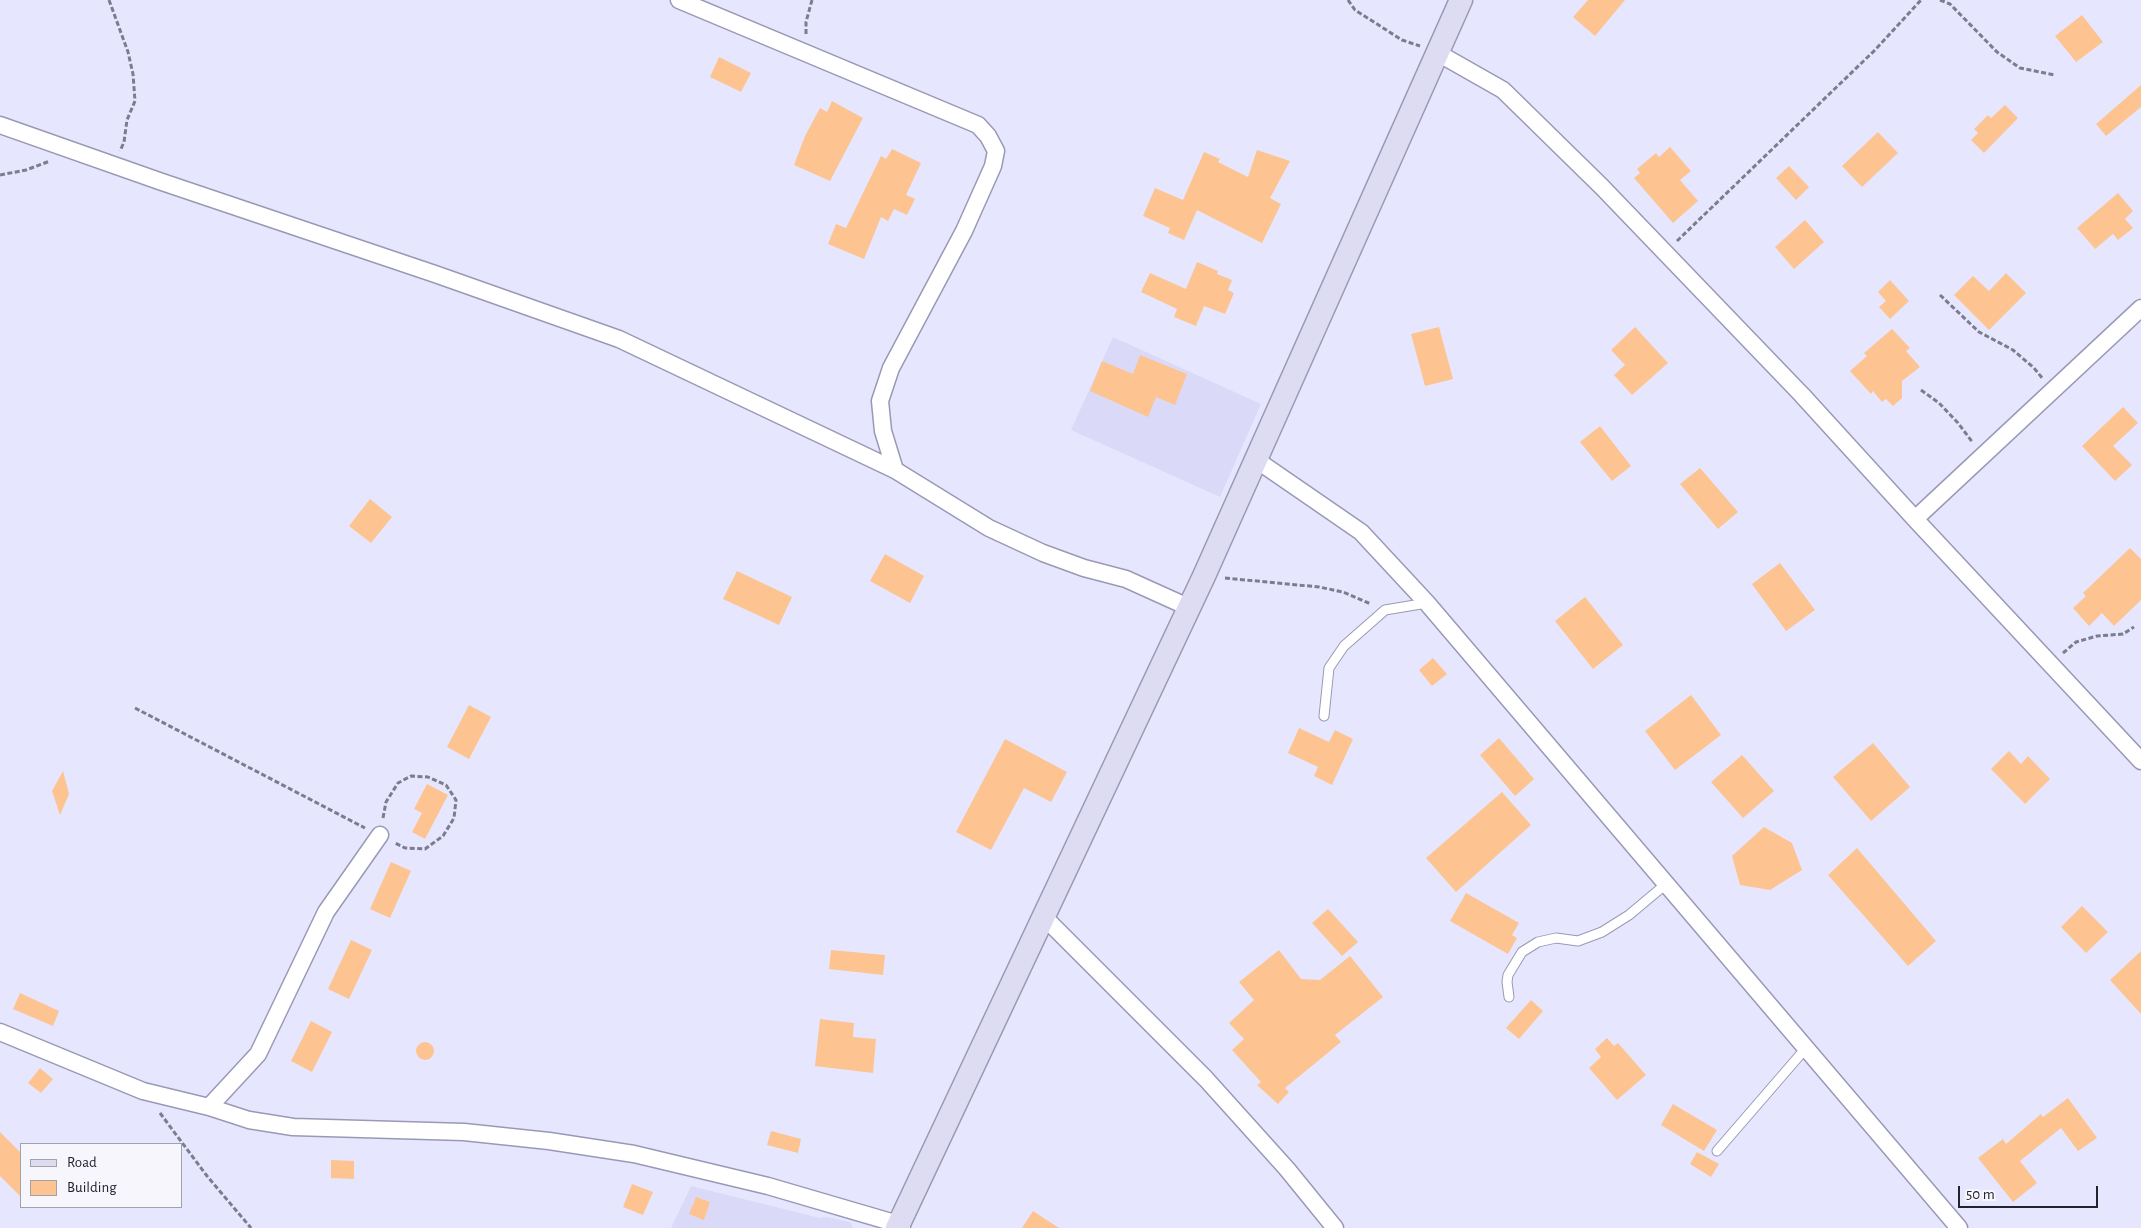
<!DOCTYPE html>
<style>
body{margin:0}
#map{position:relative;width:2141px;height:1228px;overflow:hidden;background:#e6e7ff;font-family:"Alegreya Sans",sans-serif}
canvas{display:block}
.legend{position:absolute;left:20px;top:1143px;width:162px;height:65px;box-sizing:border-box;background:#f6f6fc;border:1px solid #a2a2aa;margin:0;padding:6px 9px;list-style:none;font-size:15px;color:#23232e}
.legend li{display:flex;align-items:center;gap:10px;height:25px}
.legend b{width:25px;border:1px solid #a2a2aa}
.scale{position:absolute;left:1958px;top:1186px;width:140px;height:22px;box-sizing:border-box;border:2px solid #23232e;border-top:0;padding-left:6px;font-size:15px;line-height:18px;white-space:nowrap;color:#23232e;-webkit-text-stroke:4px #f6f6fc;paint-order:stroke}
</style>
<div id="map">
<canvas width="2141" height="1228"></canvas>
<ul class="legend">
<li><b style="height:6px;background:#dddcf2"></b>Road</li>
<li><b style="height:14px;background:#fdc491"></b>Building</li>
</ul>
<div class="scale">50 m</div>
</div>
<script>
const ctx = document.querySelector('canvas').getContext('2d');
ctx.lineJoin = 'round';
function fillPath(path, color) { ctx.fillStyle = color; ctx.fill(path, 'evenodd'); }
const poly = rows => new Path2D(rows.map(r => 'M' + r).join(''));
function strokePath(path, color, width, dash) { ctx.strokeStyle = color; ctx.lineWidth = width; ctx.lineCap = dash ? 'butt' : 'round'; ctx.setLineDash(dash || []); ctx.stroke(path); }
const built = poly([
 [1113,337,1261,404,1220,497,1071,430],
 [691,1186,820,1218,827,1217,850,1222,853,1228,671,1228]
]);
const building = poly([
 [1588,0,1625,0,1595,36,1573,17],
 [2082,15,2103,42,2076,62,2055,36],
 [719,57,751,73,741,92,710,77],
 [2141,85,2141,107,2106,136,2096,124],
 [832,101,863,118,830,181,794,165,805,136,820,108,827,112],
 [2005,105,2018,118,1984,153,1971,140,1978,133,1974,129,1988,115,1991,118],
 [1878,132,1898,153,1862,187,1842,166],
 [1670,147,1691,171,1680,180,1698,201,1673,223,1634,178,1640,173,1637,169,1656,153,1659,157],
 [892,149,921,163,906,195,915,199,907,215,894,209,888,221,881,217,864,259,828,244,836,224,846,228,881,156,886,159],
 [1257,150,1290,161,1270,198,1281,204,1262,243,1197,210,1184,240,1168,233,1170,228,1143,216,1155,188,1183,200,1204,152,1220,159,1218,162,1248,177],
 [1789,166,1809,187,1796,200,1776,178],
 [2118,193,2133,211,2125,219,2133,228,2118,240,2113,234,2095,249,2077,228],
 [1805,220,1824,242,1794,269,1775,247],
 [1197,262,1218,271,1217,274,1232,280,1228,290,1234,293,1225,314,1204,306,1196,326,1174,317,1177,309,1141,292,1150,273,1186,289],
 [2006,273,2026,293,1989,330,1954,295,1973,276,1989,291],
 [1890,280,1909,301,1890,319,1879,307,1886,301,1878,292],
 [1439,327,1453,379,1425,386,1411,334],
 [1635,327,1668,363,1632,395,1614,375,1625,365,1611,350],
 [1892,329,1910,348,1906,351,1920,367,1902,381,1902,398,1893,406,1886,399,1882,402,1873,391,1871,394,1850,371,1867,356,1864,353],
 [1140,355,1187,374,1175,405,1156,397,1148,417,1090,391,1102,361,1133,374],
 [2123,407,2138,423,2113,446,2132,465,2115,481,2082,446],
 [1600,426,1631,466,1612,481,1580,442],
 [1700,468,1738,512,1718,529,1680,484],
 [370,499,392,517,371,543,349,526],
 [2130,548,2141,559,2141,600,2114,626,2102,613,2089,626,2073,608,2086,596,2083,593],
 [885,554,924,576,910,603,870,581],
 [1780,563,1815,610,1786,631,1752,584],
 [737,571,792,597,779,625,723,599],
 [1585,597,1623,645,1593,669,1555,621],
 [1433,658,1447,674,1432,686,1419,670],
 [1691,695,1721,735,1675,770,1645,731],
 [469,705,491,717,469,759,447,747],
 [1299,728,1329,742,1335,730,1353,739,1332,785,1314,776,1318,767,1288,753],
 [1499,738,1534,779,1515,796,1480,755],
 [1005,739,1067,772,1051,802,1024,788,991,850,956,832],
 [1873,743,1910,787,1871,821,1833,777],
 [2009,751,2021,764,2028,756,2050,779,2025,804,1991,769],
 [1742,755,1774,791,1743,818,1711,782],
 [63,771,69,794,60,815,52,791],
 [427,784,448,795,425,839,412,832,422,813,414,809],
 [1502,792,1531,825,1456,892,1426,858],
 [1764,827,1792,843,1802,870,1770,890,1740,885,1732,856],
 [1857,848,1936,941,1908,966,1828,875],
 [391,862,411,871,390,918,370,909],
 [1466,893,1519,923,1512,935,1517,938,1508,954,1450,921],
 [2082,906,2108,932,2086,953,2061,927],
 [1328,909,1358,942,1342,956,1312,923],
 [351,940,372,950,349,999,328,989],
 [831,950,885,955,883,975,829,969],
 [1279,950,1301,979,1320,980,1350,956,1383,997,1335,1035,1341,1042,1285,1088,1289,1092,1278,1104,1257,1085,1261,1082,1232,1050,1244,1039,1229,1023,1254,1000,1239,982],
 [2141,951,2141,1014,2110,980],
 [20,993,59,1011,53,1026,13,1009],
 [1531,1000,1543,1011,1519,1039,1506,1028],
 [820,1019,854,1023,853,1037,876,1039,873,1073,815,1066],
 [311,1021,332,1032,312,1072,291,1061],
 [1607,1038,1614,1046,1618,1043,1646,1075,1617,1100,1589,1068,1601,1057,1595,1049],
 '416 1051a9 9 0 1 1 18 0a9 9 0 1 1-18 0Z',
 [40,1068,53,1079,41,1093,28,1083],
 [2068,1098,2097,1138,2078,1151,2061,1128,2020,1161,2037,1183,2013,1202,1978,1158,2003,1139,2006,1144,2041,1114,2043,1117],
 [1673,1104,1717,1130,1704,1151,1661,1125],
 [771,1131,801,1139,798,1153,767,1145],
 [0,1132,21,1153,21,1197,0,1176],
 [1697,1152,1719,1164,1711,1177,1690,1164],
 [331,1160,354,1161,354,1179,331,1178],
 [632,1184,653,1192,643,1215,623,1207],
 [696,1197,710,1202,704,1220,689,1214],
 [1033,1211,1059,1228,1022,1228]
]);
const path = poly([
 [109,0,128,52,133,74,135,101,127,120,124,142,120,151],
 [1348,0,1355,10,1402,40,1420,46],
 [1940,0,1950,4,1997,52,2020,68,2055,75],
 [806,34,806,22,812,0],
 [0,175,26,170,50,161],
 [1677,241,1875,50,1921,0],
 [1940,295,1979,332,2013,350,2034,368,2043,379],
 [1921,390,1939,403,1958,423,1973,443],
 [1225,578,1319,587,1343,592,1371,604],
 [2063,653,2076,642,2097,636,2123,634,2134,627],
 [135,708,365,828],
 [383,818,386,802,398,783,411,776,428,777,446,785,456,800,454,818,443,836,425,849,405,848,395,843],
 [160,1113,207,1176,251,1228]
]);
const lane = poly([
 [1324,716,1329,668,1344,646,1385,610,1427,603],
 [1509,997,1507,982,1508,975,1522,952,1538,942,1556,938,1578,941,1602,932,1629,915,1666,884],
 [1717,1151,1806,1048]
]);
const street = poly([
 [679,0,978,125,988,136,996,151,993,166,964,231,891,368,880,401,883,431,895,470],
 [1436,52,1503,90,1602,187,1802,395,1915,519,2141,761],
 [0,125,162,182,435,274,619,339,895,470,989,528,1043,553,1084,568,1126,579,1188,607],
 [1255,459,1361,532,1427,603,1959,1228],
 [1915,519,2141,308],
 [1043,916,1206,1079,1287,1169,1335,1228],
 [0,1032,143,1091,209,1107,258,1054,326,912,380,835],
 [209,1107,249,1120,293,1127,464,1132,549,1141,634,1154,768,1186,898,1224,902,1228]
]);
const secondary = poly([
 [897,1228,1204,576,1461,0]
]);
fillPath(built, '#dadaf8');
fillPath(building, '#fdc491');
strokePath(lane, '#9999b5', 11);
strokePath(street, '#9999b5', 19);
strokePath(secondary, '#9999b5', 25);
strokePath(path, '#7b7c8d', 3, [5, 2.5]);
strokePath(lane, '#fff', 9);
strokePath(street, '#fff', 16);
strokePath(secondary, '#dddcf2', 22);
</script>
